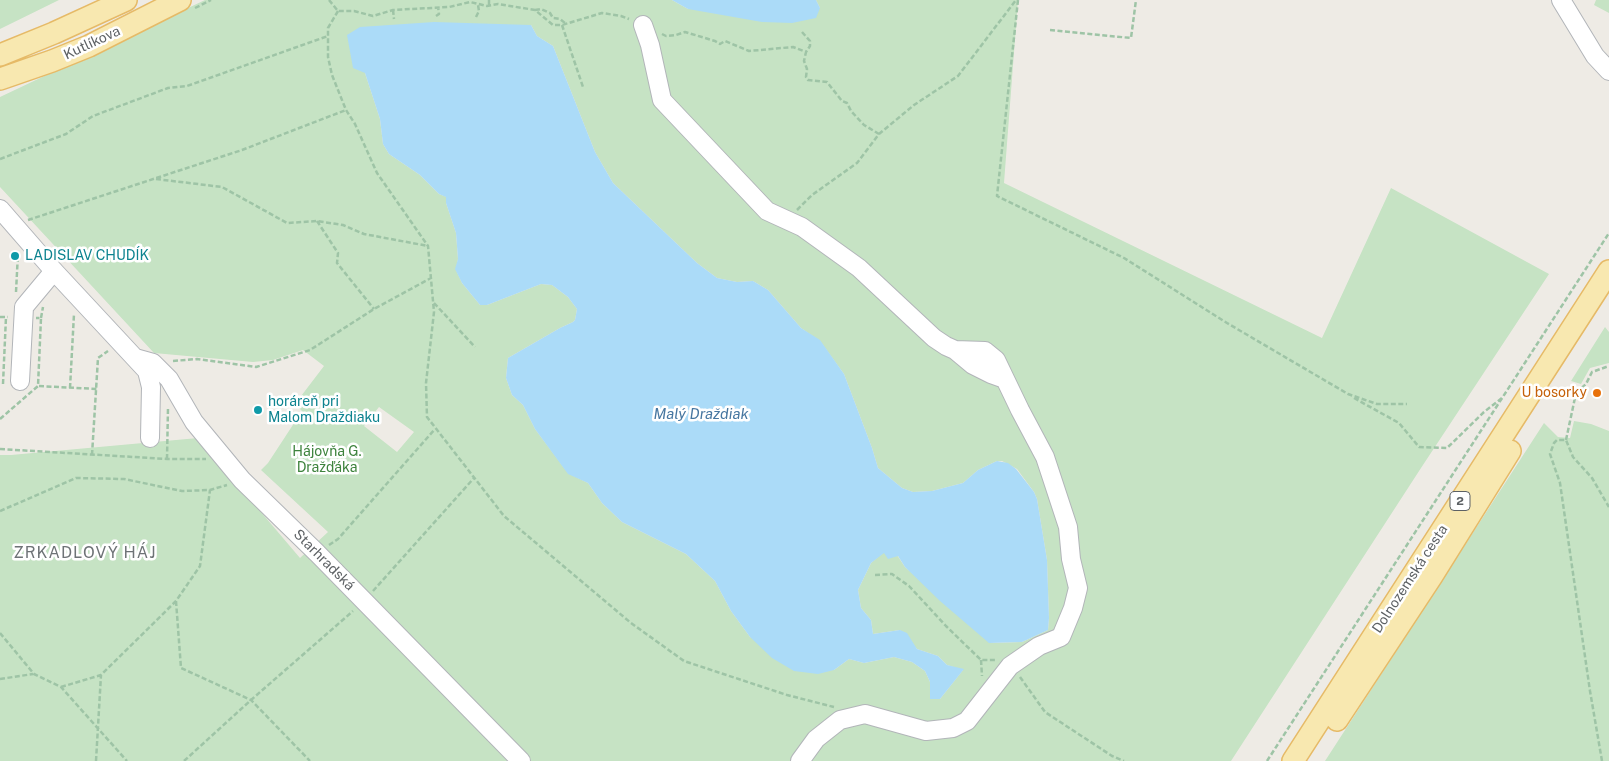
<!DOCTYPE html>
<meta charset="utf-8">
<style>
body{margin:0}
canvas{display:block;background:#eeebe5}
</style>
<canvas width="1609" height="761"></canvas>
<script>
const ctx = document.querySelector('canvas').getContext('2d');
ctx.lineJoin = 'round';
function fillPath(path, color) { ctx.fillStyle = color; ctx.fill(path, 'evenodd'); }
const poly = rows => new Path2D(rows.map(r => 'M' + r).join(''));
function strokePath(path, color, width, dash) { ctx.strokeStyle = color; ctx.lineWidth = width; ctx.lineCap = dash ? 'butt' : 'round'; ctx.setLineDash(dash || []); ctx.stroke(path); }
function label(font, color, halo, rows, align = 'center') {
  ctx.font = font + ' "Public Sans",sans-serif'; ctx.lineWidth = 5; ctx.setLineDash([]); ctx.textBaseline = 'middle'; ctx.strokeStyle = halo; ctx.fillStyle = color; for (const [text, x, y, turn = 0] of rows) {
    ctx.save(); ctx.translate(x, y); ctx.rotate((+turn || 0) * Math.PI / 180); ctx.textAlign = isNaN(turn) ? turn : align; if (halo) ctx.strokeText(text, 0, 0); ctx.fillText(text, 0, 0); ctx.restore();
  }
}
const green = poly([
 [0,0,59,0,0,29],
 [205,0,672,0,688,9,820,8,816,0,1018,0,1004,183,1322,338,1391,188,1549,274,1421,468,1231,761,0,761,0,455,11,455,198,438,300,558,328,532,261,470,268,463,302,411,295,404,324,366,303,350,273,360,253,362,154,353,0,187,0,97],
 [531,25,537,36,553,46,595,152,613,183,697,263,717,278,737,282,753,281,768,290,801,328,820,341,844,374,872,448,878,468,902,488,913,492,932,491,963,483,978,470,997,461,1002,461,1017,469,1034,492,1037,499,1047,560,1049,618,1048,630,1022,642,992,643,905,567,897,555,884,552,871,563,858,590,861,608,871,620,873,634,900,630,917,649,938,656,947,665,963,670,940,699,930,699,930,682,925,671,912,662,894,657,864,663,849,659,834,670,750,637,731,611,715,581,686,554,622,522,602,503,588,483,568,473,535,429,523,405,512,395,506,378,508,358,560,328,573,322,575,320,577,309,568,297,552,285,541,284,487,305,480,305,462,283,456,270,458,259,456,233,446,203,447,197,439,194,420,175,389,154,383,144,380,119,365,73],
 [379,407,414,432,397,452,364,426],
 [1596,0,1609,0,1609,13,1594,5],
 [1605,327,1609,332,1609,363,1590,368,1581,384,1571,381],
 [1574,421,1591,424,1609,431,1609,761,1325,761,1544,423,1558,437,1570,438]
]);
const water = poly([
 [672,0,816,0,820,8,816,18,792,23,762,22,688,9],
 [434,22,531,25,537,36,553,46,595,152,613,183,697,263,717,278,737,282,753,281,768,290,801,328,820,340,844,374,872,448,878,468,902,488,913,492,932,491,963,483,978,470,997,461,1008,463,1016,469,1034,492,1037,499,1047,560,1049,618,1048,630,1022,642,989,643,940,601,905,567,898,556,888,559,884,553,871,563,858,590,861,608,871,620,873,634,900,630,907,633,917,649,938,656,947,665,964,669,940,699,930,699,930,682,925,671,912,662,894,657,864,663,849,659,834,670,818,674,794,671,772,658,750,637,731,611,715,581,686,554,622,522,602,503,588,483,568,474,535,429,523,405,512,395,506,378,508,358,560,328,573,322,575,320,577,309,568,297,552,285,541,284,487,305,480,305,462,283,455,269,458,259,456,233,446,203,446,197,439,194,420,175,389,154,383,144,380,119,365,73,353,68,347,35,360,27]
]);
const path = poly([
 [329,0,338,11,354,11,373,16,393,10,449,7,470,2,487,6,498,4,535,10,553,25,562,25,602,13,621,16,629,19],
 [489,0,489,5],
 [1018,0,997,196,1124,258,1227,323,1348,394,1377,404,1407,404],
 [195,8,211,0],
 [393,10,394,19],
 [535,10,541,9,550,13,553,18,560,19,565,23],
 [338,11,328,28,328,57,332,75,346,110,355,124,377,173,428,246,434,312,426,383,427,417,504,516,631,623,684,661,787,695,834,707],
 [436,16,439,14,438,7],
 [476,17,479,11,478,5],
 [562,25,583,87],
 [1050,30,1131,38,1136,0],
 [802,32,810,41,810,46,806,52],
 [662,34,666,36,676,35,685,32,715,41,720,44,725,41,749,51,793,47,806,52,804,61,807,69,806,77,808,80,827,82,842,101,847,103,851,111,864,125,879,134],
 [0,159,66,134,93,116,168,88,187,86,328,36],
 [156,179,222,187,287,223,317,221,343,225,364,234,428,246],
 [797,210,812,195,857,163,879,134,914,105,958,76,1016,0],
 [28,220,242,150,346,110],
 [317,221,338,253,337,263,374,309],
 [16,292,18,253],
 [434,303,475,347],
 [0,317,8,317],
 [41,318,43,307],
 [173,361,197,359,256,367,310,350,374,309,431,278],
 [3,384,6,317],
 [39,386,97,389],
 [70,388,74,314],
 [1576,393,1586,384,1592,372,1609,366],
 [1354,398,1399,423,1419,447,1447,448,1484,412,1502,398],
 [0,419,38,386,41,318,36,318],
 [1566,440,1576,393,1571,387],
 [0,449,167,459,206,459],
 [92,455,98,358,108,351],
 [167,459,168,408],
 [0,511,76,478,124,479,182,491,210,490,227,485],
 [329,545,338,539,435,429],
 [875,575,892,574,909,586,946,626,981,660,995,660],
 [373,591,474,478],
 [176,601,181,668,251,700,310,761],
 [0,633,34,674,61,687,127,761],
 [981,660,982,676],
 [1020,677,1045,712,1112,756,1124,761],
 [0,679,33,674],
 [61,687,101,675,176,601,200,566,210,490],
 [96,761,101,675],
 [184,761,251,700,353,611],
 [1267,761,1609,233],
 [1602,761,1590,691,1560,483,1550,454,1554,443,1557,440,1566,440,1573,457,1592,478,1609,507]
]);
const minor = poly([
 [1561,0,1595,56,1609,71],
 [643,25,650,45,662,100,767,211,802,227,859,268,934,338,946,346,955,350,985,351,996,360,1020,410,1045,457,1068,527,1071,559,1078,588,1073,608,1061,637,1039,646,1010,666,967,721,953,728,926,731,865,714,840,720,816,739,800,761],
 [0,209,54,271,147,371,151,387,150,438],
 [955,350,973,365,991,374,1005,379],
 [135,358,153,363,169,379,194,422,242,480,317,553,521,761],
 [20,381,24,307,54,271]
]);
const major = poly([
 [0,55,54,33,126,0],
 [0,79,52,61,89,46,180,0],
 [1337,720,1432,576,1510,451],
 [1293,761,1609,271]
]);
const markers = [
 [15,256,5,"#0f9aa8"],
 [1597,393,5,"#e8710a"],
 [258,410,5,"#0f9aa8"]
];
const shields = [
 [1460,501,20]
];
const shieldNames = [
 ["2",1460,501]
];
const streetNames = [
 ["Kutlíkova",92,43,-25],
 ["Starhradská",324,560,45],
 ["Dolnozemská cesta",1410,579,-57]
];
const cultureNames = [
 ["LADISLAV CHUDÍK",25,256],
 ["horáreň pri",268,402],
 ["Malom Draždiaku",268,418]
];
const foodNames = [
 ["U bosorky",1587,393]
];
const parkNames = [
 ["Hájovňa G.",327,452],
 ["Dražďáka",327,468]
];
const waterNames = [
 ["Malý Draždiak",701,414]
];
const quarterNames = [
 ["ZRKADLOVÝ HÁJ",85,553]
];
fillPath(green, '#c6e3c4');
fillPath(water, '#abdbf8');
strokePath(minor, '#b2b5b9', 20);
strokePath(major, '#e6ba67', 24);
strokePath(path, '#9ec4a6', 2.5, [5, 2.5]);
strokePath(minor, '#fff', 18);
strokePath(major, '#f8e8b0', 21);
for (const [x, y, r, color] of markers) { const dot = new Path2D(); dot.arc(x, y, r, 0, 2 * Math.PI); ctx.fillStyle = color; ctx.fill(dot); strokePath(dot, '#fff', 2); }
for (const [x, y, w] of shields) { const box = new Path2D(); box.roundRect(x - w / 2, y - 9.5, w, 19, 4); ctx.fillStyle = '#fff'; ctx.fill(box); strokePath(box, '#5d6164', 1); }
label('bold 12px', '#5d6164', null, shieldNames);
label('14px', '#5d6164', '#fff', streetNames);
label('14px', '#0d838f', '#fff', cultureNames, 'left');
label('14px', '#c56008', '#fff', foodNames, 'right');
label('14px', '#3e833d', '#fff', parkNames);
label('italic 15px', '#4777a1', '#fff', waterNames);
ctx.letterSpacing = '1px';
label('16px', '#6e7376', '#fff', quarterNames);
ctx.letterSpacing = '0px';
</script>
